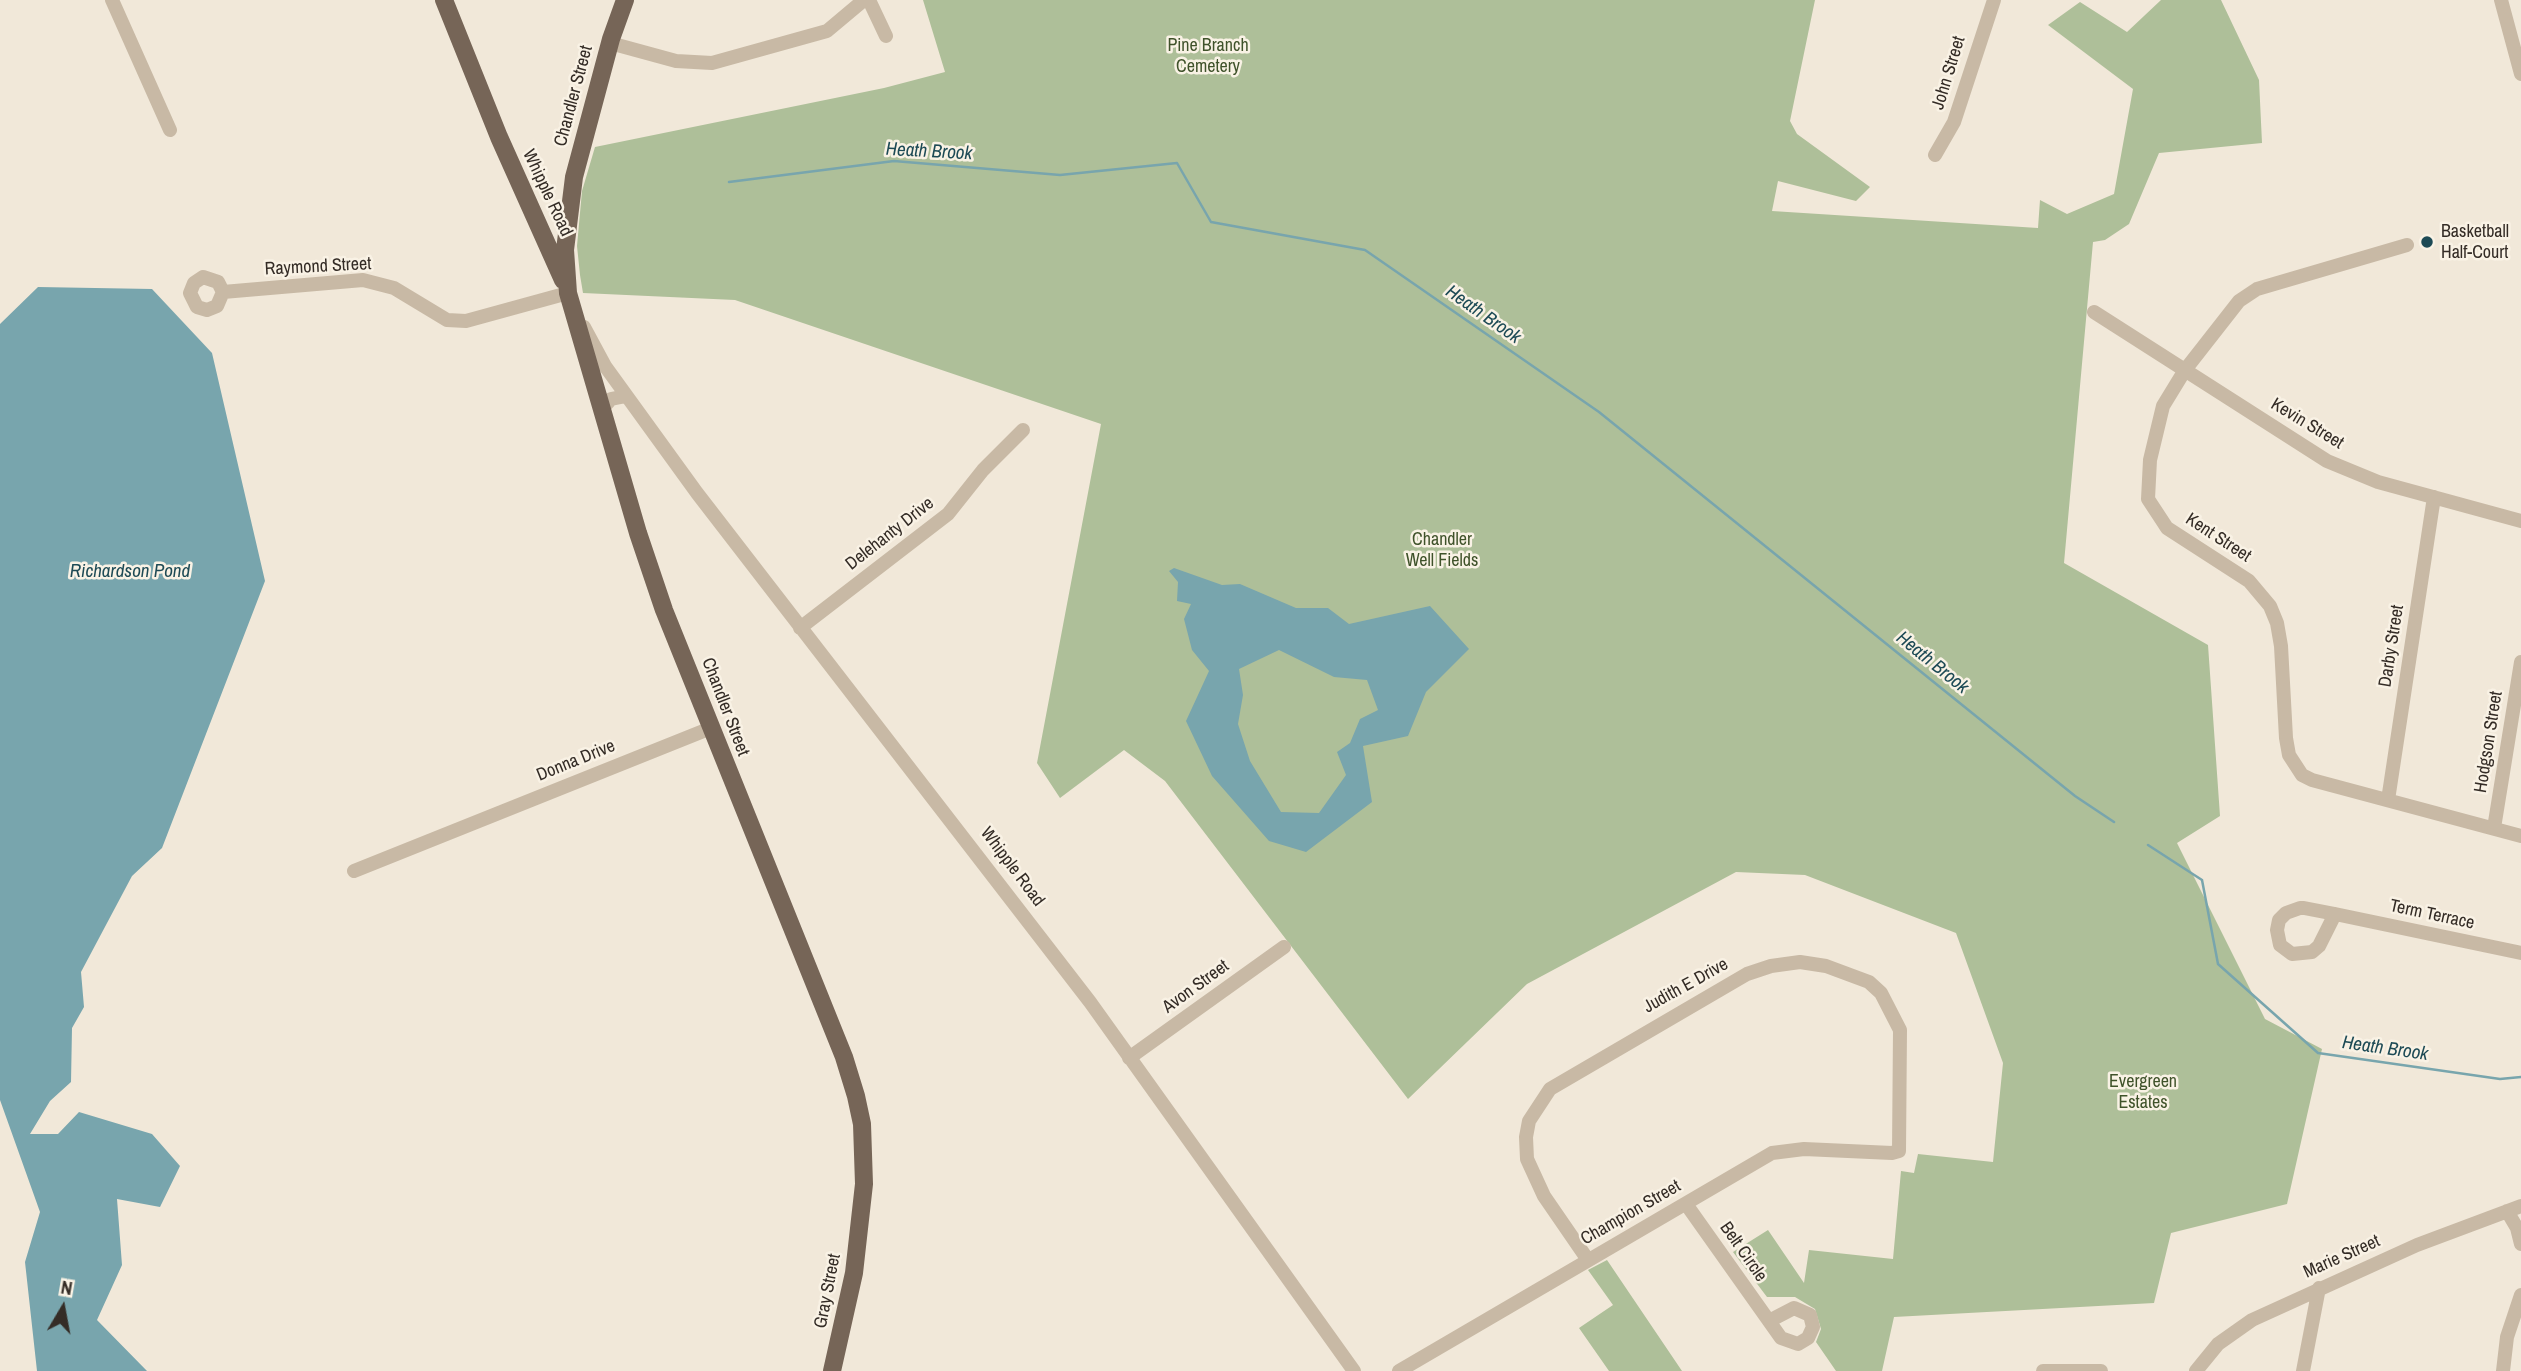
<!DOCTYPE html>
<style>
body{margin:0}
#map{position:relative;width:2521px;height:1371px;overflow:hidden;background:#f1e8d9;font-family:"Archivo Narrow",sans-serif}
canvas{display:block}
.north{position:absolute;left:28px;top:1273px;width:70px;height:70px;-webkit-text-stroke:5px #f9f2e5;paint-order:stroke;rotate:10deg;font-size:19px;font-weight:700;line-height:28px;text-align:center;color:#342c26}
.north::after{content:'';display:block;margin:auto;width:24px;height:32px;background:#342c26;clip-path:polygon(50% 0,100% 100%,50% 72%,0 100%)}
</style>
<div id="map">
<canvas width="2521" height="1371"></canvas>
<div class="north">N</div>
</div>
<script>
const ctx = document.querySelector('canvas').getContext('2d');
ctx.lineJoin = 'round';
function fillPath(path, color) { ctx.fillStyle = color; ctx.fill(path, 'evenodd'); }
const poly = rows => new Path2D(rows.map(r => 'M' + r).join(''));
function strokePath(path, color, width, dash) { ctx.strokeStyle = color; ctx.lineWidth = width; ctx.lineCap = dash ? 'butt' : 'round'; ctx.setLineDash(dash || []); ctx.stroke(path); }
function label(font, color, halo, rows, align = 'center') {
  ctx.font = font + ' "Archivo Narrow",sans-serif'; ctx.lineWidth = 5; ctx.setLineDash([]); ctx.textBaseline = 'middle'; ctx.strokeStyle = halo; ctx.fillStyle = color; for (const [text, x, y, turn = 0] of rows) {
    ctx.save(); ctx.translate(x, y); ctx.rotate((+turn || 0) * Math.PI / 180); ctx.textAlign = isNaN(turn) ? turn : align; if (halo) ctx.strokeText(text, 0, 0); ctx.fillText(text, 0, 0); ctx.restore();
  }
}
const green = poly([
 [923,0,1815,0,1790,121,1797,134,1870,187,1856,201,1778,181,1772,211,2038,228,2040,200,2067,214,2114,194,2133,89,2048,25,2080,2,2127,32,2161,0,2221,0,2259,80,2262,143,2159,153,2129,224,2105,240,2093,242,2064,563,2208,645,2220,816,2177,843,2265,1019,2322,1049,2287,1204,2171,1233,2154,1303,1894,1317,1882,1371,1836,1371,1816,1342,1821,1329,1815,1309,1795,1297,1767,1297,1733,1252,1768,1230,1804,1283,1809,1250,1893,1259,1901,1171,1914,1173,1918,1154,1993,1162,2003,1063,1956,933,1805,875,1736,872,1527,984,1408,1099,1165,781,1124,750,1060,798,1037,763,1101,424,735,300,583,293,580,275,577,246,582,191,595,147,884,88,945,72],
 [1607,1260,1682,1371,1609,1371,1579,1328,1613,1305,1588,1270]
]);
const water = poly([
 [38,287,152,289,212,353,265,581,162,848,132,876,81,972,84,1007,72,1028,71,1082,50,1101,30,1134,58,1134,79,1112,152,1134,180,1166,160,1207,117,1199,122,1265,97,1320,147,1371,37,1371,25,1262,40,1212,0,1100,0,324],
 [1174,568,1222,585,1240,584,1296,608,1328,608,1349,624,1430,606,1469,649,1426,692,1408,736,1363,746,1372,802,1306,852,1269,841,1212,776,1186,721,1209,671,1192,650,1184,619,1191,604,1177,601,1178,582,1169,571],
 [1279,650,1334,677,1367,680,1378,710,1360,719,1350,743,1337,752,1346,775,1319,813,1281,812,1250,761,1238,724,1243,695,1239,669]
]);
const stream = poly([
 [729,182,894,161,1060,175,1177,163,1211,222,1365,250,1599,412,2075,796,2114,822],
 [2148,845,2202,880,2218,964,2318,1053,2500,1079,2521,1077]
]);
const minor = poly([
 [112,0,170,130],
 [869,0,886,36],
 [2501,0,2521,74],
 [610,43,676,61,712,63,827,31,864,0],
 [1935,155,1954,122,1994,0],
 [2407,245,2257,289,2239,301,2185,370,2163,406,2150,460,2148,499,2167,528,2249,581,2270,606,2277,623,2281,646,2286,738,2289,755,2302,775,2312,780,2521,836],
 [223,292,217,306,207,310,197,307,190,293,194,283,203,277,218,282,223,292,363,280,394,288,447,320,466,321,568,293,571,299],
 [2094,312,2327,461,2378,482,2521,521],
 [584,327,605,366,697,493,1090,1002,1354,1371],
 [602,409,611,399,626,396],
 [800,628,948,514,983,470,1023,430],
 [2388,800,2434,497],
 [2494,828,2521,662],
 [354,871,711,728],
 [2335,914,2319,946,2312,952,2292,954,2280,945,2277,930,2279,920,2286,913,2300,908,2304,908,2335,914,2521,953],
 [1129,1058,1284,947],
 [1686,1204,1781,1338,1798,1344,1808,1338,1813,1327,1810,1315,1794,1308,1769,1321],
 [2507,1211,2517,1228,2521,1244],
 [1399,1371,1772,1153,1804,1149,1892,1153,1899,1151,1900,1030,1881,993,1869,982,1826,966,1800,962,1771,966,1747,974,1550,1089,1529,1121,1526,1137,1527,1159,1544,1196,1588,1260],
 [2043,1371,2101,1371],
 [2196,1371,2218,1344,2252,1320,2417,1245,2521,1206],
 [2303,1371,2319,1288],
 [2503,1371,2507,1337,2521,1295]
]);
const major = poly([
 [444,0,499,137,563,280],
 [625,0,611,39,574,177,565,250,568,293,638,533,664,610,844,1057,856,1096,862,1124,864,1184,854,1273,832,1371]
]);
const markers = [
 [2427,242,7,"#1d4a55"]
];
const parkNames = [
 ["Pine Branch",1208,46],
 ["Cemetery",1208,67],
 ["Chandler",1442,540],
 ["Well Fields",1442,561],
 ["Evergreen",2143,1082],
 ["Estates",2143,1103]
];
const streetNames = [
 ["John Street",1949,73,-73],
 ["Chandler Street",574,96,-75],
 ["Whipple Road",547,193,65],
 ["Raymond Street",318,267,-3],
 ["Kevin Street",2307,424,31],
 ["Delehanty Drive",890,534,-38],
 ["Kent Street",2218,538,33],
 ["Darby Street",2392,646,-81],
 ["Chandler Street",725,707,69],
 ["Hodgson Street",2489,742,-81],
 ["Donna Drive",576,761,-22],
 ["Whipple Road",1012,867,53],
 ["Term Terrace",2432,915,12],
 ["Judith E Drive",1686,986,-29],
 ["Avon Street",1196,987,-36],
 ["Champion Street",1631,1213,-30],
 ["Belt Circle",1743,1252,55],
 ["Marie Street",2342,1257,-24],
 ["Gray Street",828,1291,-79]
];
const poiNames = [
 ["Basketball",2441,232],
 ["Half-Court",2441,253]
];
const waterNames = [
 ["Heath Brook",929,152,3],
 ["Heath Brook",1483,315,35],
 ["Richardson Pond",130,572],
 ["Heath Brook",1932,663,39],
 ["Heath Brook",2385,1049,8]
];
fillPath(green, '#aebf99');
fillPath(water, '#78a5ad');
strokePath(stream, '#78a5ad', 2.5);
strokePath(minor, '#c8b9a5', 14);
strokePath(major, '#766557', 18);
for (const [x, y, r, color] of markers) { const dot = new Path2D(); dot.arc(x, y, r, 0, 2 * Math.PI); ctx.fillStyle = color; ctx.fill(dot); strokePath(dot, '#f9f2e5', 2.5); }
label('18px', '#3f522a', '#f9f2e5', parkNames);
label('18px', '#342c26', '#f9f2e5', streetNames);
label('18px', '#342c26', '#f9f2e5', poiNames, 'left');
label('italic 19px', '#1d4a55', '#f9f2e5', waterNames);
</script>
